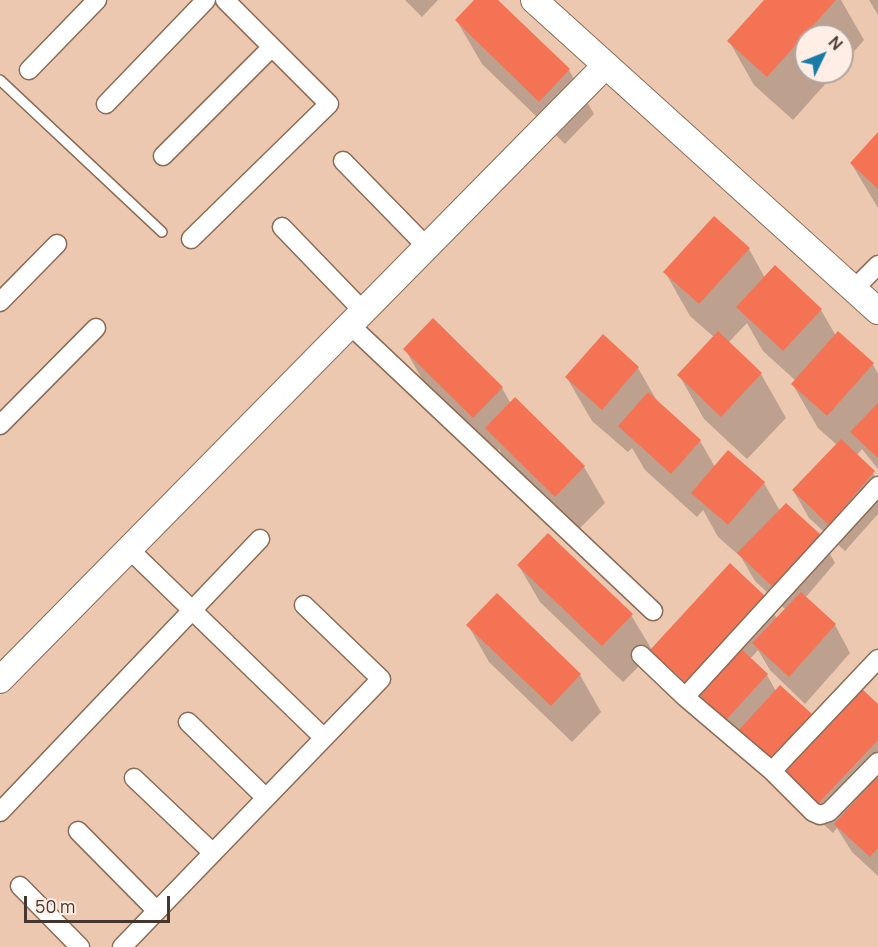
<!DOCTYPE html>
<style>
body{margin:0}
#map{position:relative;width:878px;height:947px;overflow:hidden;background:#edc8b1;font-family:Manrope,sans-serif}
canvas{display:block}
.north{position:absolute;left:794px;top:24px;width:60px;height:60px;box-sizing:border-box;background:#feeee5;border:2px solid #b4a59c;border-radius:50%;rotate:47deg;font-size:16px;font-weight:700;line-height:24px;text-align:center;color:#46372e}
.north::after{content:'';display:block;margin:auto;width:21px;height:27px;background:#1a7ba7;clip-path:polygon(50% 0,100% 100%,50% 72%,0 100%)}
.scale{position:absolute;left:24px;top:896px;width:146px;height:27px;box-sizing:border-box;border:3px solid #46372e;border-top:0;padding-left:8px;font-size:18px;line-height:21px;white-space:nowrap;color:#46372e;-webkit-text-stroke:4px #feeee5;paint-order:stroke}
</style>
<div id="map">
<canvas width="878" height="947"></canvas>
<div class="north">N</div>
<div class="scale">50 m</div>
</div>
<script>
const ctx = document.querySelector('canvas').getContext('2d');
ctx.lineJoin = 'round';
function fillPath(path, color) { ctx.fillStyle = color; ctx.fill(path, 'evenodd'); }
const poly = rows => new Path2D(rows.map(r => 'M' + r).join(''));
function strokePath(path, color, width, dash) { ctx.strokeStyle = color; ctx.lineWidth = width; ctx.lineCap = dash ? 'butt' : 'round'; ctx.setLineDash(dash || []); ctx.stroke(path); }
const shadow = poly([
 [405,0,438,0,422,17],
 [476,0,495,0,569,70,594,114,565,144,482,64,457,21],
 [766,0,841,0,864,40,842,65,842,36,806,36,806,72,836,72,793,120,754,85,729,41],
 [869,0,878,0,878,15],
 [878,134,878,208,851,163],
 [749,249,765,278,775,267,821,310,836,336,873,364,878,374,878,469,862,449,856,456,878,479,878,514,845,551,809,518,793,490,837,445,818,428,793,385,796,381,763,351,747,323,728,343,761,374,786,418,747,459,704,419,679,375,714,337,690,316,665,272],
 [405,349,502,388,511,404,584,467,605,503,576,532,508,465,499,449,495,453,426,386],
 [638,368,660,406,700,441,715,467,764,483,780,511,820,536,835,563,805,598,835,625,850,653,805,704,770,670,758,650,750,659,767,675,776,691,810,715,820,732,878,706,878,876,852,852,837,828,833,833,668,678,653,652,623,682,540,602,519,566,631,615,652,650,765,598,777,619,786,610,755,581,741,557,718,537,703,510,697,517,645,470,632,448,628,452,592,421,567,378],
 [497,595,580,675,601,712,572,742,489,662,468,625]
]);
const building = poly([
 [474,0,498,0,570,69,539,102,455,20],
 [764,0,836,0,767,77,727,41],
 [878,132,878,189,850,163],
 [714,216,750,248,699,304,663,272],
 [775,265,822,309,783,351,736,307],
 [433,318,503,387,473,418,403,349],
 [718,331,762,373,721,417,677,375],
 [838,331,874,363,827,416,791,384],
 [603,334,639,367,602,410,565,377],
 [648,392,701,440,671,474,618,426],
 [515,397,585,466,555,497,485,428],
 [878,403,878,458,850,432],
 [841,439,875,471,829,525,792,490],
 [728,450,765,482,728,525,691,493],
 [786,503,821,535,774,588,737,553],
 [548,533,633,614,602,646,517,565],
 [730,563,766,597,686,683,650,650],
 [801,592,836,624,789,677,752,643],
 [497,593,581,674,551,706,466,625],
 [737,645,768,674,726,720,695,691],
 [780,685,812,714,769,760,738,731],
 [860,687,878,704,878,740,816,806,781,773],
 [878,776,878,848,870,857,834,824]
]);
const lane = poly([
 [0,80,162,232]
]);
const street = poly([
 [29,70,97,0],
 [106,104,206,0],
 [163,156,272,47],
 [343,161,427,247],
 [282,227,363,311],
 [191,239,329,104,225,0],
 [853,290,878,265],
 [0,302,57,244],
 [350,325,653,611],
 [0,425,96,328],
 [129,549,324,738],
 [641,655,685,697,772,771,813,812,820,815,829,812,878,762],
 [685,697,878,486],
 [188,722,266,798],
 [772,771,878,659],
 [134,778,213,853],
 [0,812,260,539],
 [78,831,157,911],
 [20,886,80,947],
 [122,947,381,679,304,605]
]);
const secondary = poly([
 [534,0,878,311],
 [0,680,606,65]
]);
fillPath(shadow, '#0003');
fillPath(building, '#f47355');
strokePath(lane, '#8c6c56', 12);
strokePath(street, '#8c6c56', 21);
strokePath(secondary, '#8c6c56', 28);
strokePath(lane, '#fff', 9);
strokePath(street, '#fff', 18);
strokePath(secondary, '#fff', 26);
</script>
